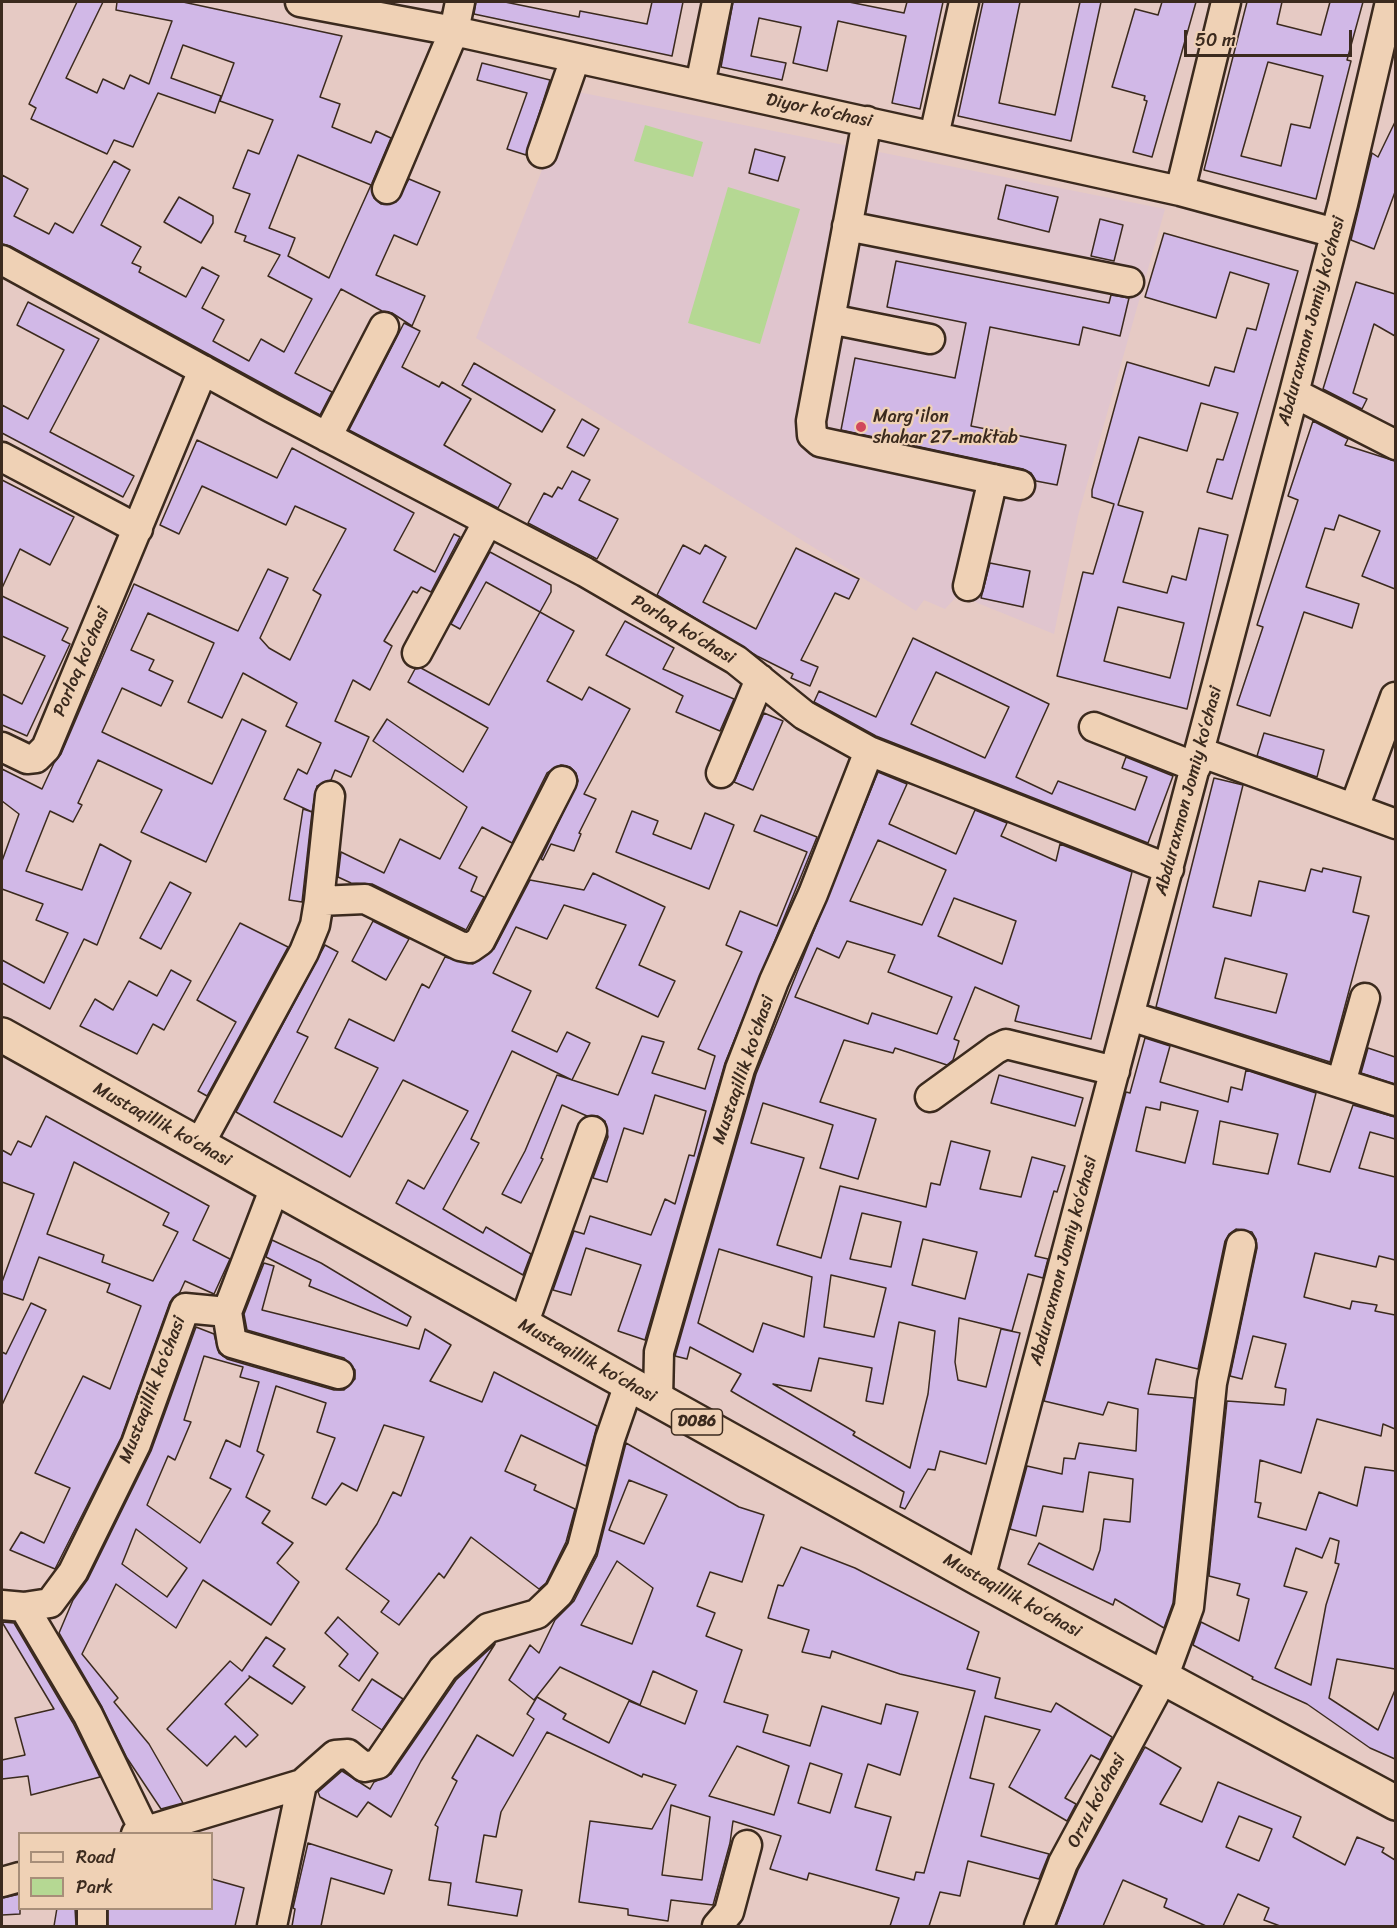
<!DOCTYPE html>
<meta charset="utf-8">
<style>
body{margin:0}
#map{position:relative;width:1397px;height:1928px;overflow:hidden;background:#e6cac4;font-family:Sriracha,sans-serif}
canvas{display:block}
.frame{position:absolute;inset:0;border:3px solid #3b2a1e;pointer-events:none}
.legend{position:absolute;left:18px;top:1832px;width:195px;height:78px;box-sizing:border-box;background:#efd1b5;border:2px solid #a78e79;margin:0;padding:8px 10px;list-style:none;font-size:18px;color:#3b2a1e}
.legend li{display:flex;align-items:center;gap:12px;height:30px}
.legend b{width:30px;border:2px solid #a78e79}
.scale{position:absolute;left:1184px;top:30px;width:168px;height:27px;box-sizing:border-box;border:3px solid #3b2a1e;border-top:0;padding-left:8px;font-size:18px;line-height:21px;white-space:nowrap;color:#3b2a1e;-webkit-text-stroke:4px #efd1b5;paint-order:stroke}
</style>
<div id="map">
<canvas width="1397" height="1928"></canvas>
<div class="frame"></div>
<ul class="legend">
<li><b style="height:8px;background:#efd1b5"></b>Road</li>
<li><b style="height:16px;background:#b5d893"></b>Park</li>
</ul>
<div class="scale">50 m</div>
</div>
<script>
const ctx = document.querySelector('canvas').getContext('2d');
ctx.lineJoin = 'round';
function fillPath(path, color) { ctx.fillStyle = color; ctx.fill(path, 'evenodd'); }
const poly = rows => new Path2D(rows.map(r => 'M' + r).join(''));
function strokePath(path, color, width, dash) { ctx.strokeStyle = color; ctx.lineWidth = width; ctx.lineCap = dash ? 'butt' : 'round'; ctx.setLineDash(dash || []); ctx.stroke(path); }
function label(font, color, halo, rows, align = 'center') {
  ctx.font = font + ' Sriracha,sans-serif'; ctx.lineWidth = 4.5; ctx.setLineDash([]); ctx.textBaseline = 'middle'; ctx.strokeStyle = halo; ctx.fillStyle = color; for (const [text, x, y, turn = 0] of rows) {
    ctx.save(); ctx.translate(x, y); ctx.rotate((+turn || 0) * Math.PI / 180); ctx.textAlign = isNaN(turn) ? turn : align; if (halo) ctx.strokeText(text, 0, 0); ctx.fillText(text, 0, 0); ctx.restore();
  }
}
const built = poly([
 [573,91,1165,209,1078,516,1054,634,958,595,945,609,924,600,916,611,476,338]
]);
const green = poly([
 [645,125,703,142,693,177,634,161],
 [728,187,800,209,760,344,688,323]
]);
const building = poly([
 [77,2,103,2,66,78,97,93,103,79,124,89,130,75,149,84,172,21,116,10,117,2,183,2,342,36,320,97,340,104,332,127,371,143,376,131,391,138,372,183,374,198,381,204,396,202,409,179,440,192,417,245,394,235,376,275,425,296,412,326,392,313,382,311,341,289,295,373,332,392,320,415,10,246,2,244,2,175,28,189,14,216,49,234,55,223,73,233,114,161,130,170,101,225,141,247,132,263,141,267,139,272,186,297,202,267,219,276,202,308,224,320,213,341,249,361,261,339,284,352,312,299,268,276,280,255,244,241,246,236,235,232,250,194,233,188,248,150,259,154,273,120,220,101,234,63,183,45,171,78,221,96,215,113,158,93,133,147,114,140,107,154,31,119,36,108,29,104,77,2],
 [298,155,371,185,329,278,288,256,295,238,269,228,298,155],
 [476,2,505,2,579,17,580,11,647,24,652,2,683,2,672,56,474,14,476,2],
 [733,2,849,2,904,13,907,2,943,2,920,109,892,103,906,36,838,21,827,71,793,63,801,27,759,18,751,56,786,63,782,80,721,67,733,2],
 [983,2,1020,2,999,103,1055,115,1080,2,1101,2,1071,141,958,116,983,2],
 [1162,2,1196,2,1152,157,1133,152,1147,101,1144,100,1145,96,1112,87,1135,9,1158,15,1162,2],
 [1247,2,1282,2,1277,24,1321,35,1330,2,1363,2,1347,60,1351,61,1316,199,1204,170,1247,2],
 [1268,62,1323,76,1310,128,1291,124,1281,166,1241,156,1268,62],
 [482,63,550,80,526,155,507,149,527,93,477,80,482,63],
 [1395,122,1395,192,1374,249,1351,240,1372,153,1378,157,1395,122],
 [755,149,785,157,778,181,749,173,755,149],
 [1006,185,1058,197,1049,232,998,219,1006,185],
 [179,197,213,216,213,223,201,243,164,222,179,197],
 [1100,219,1123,225,1114,261,1091,256,1100,219],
 [1164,233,1298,271,1232,499,1207,492,1217,459,1223,460,1238,413,1201,403,1187,451,1139,437,1118,505,1143,512,1123,582,1167,593,1172,576,1186,580,1199,528,1228,535,1187,709,1057,676,1083,572,1093,574,1114,504,1092,497,1092,490,1127,362,1209,386,1215,367,1234,372,1247,328,1256,330,1269,284,1230,272,1216,318,1145,297,1164,233],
 [1118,607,1184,623,1170,678,1104,661,1118,607],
 [896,261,1109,303,1111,295,1129,298,1120,336,1083,327,1079,345,990,327,971,426,1066,445,1057,485,1036,481,1031,473,1023,469,841,430,855,358,955,378,966,323,887,307,896,261],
 [1356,282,1395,294,1395,336,1374,324,1353,393,1367,399,1362,409,1323,389,1356,282],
 [28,302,99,339,50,432,134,476,123,497,2,433,2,405,28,419,64,350,17,325,28,302],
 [404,323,420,331,402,367,439,387,442,382,471,399,444,445,511,484,498,508,349,430,404,323],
 [474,363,555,410,542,432,462,385,474,363],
 [582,419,599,429,584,456,567,447,582,419],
 [1313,421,1348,439,1345,445,1395,461,1395,589,1362,576,1380,531,1339,515,1334,530,1325,528,1306,587,1359,604,1352,628,1304,612,1270,716,1237,705,1263,627,1257,625,1298,500,1288,496,1313,421],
 [197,440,277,478,292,448,414,513,394,550,435,572,454,534,460,537,431,592,421,587,417,593,413,591,384,641,392,646,370,690,353,680,335,721,369,737,351,777,335,770,331,780,317,786,312,812,284,799,298,769,307,774,321,743,286,726,297,703,243,673,222,718,188,702,214,643,148,613,131,650,154,660,149,670,173,681,161,706,122,688,102,732,212,784,242,719,266,731,206,862,141,832,162,790,98,760,78,803,82,805,73,822,50,811,26,871,82,890,100,844,131,861,97,945,84,939,50,1009,2,983,2,960,44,983,68,933,36,920,43,904,2,889,2,861,19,814,2,801,2,769,42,789,54,763,61,754,134,584,238,631,268,569,288,578,260,638,269,648,290,660,321,595,313,590,346,529,295,506,286,525,202,486,179,534,160,525,197,440],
 [572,471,590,480,579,500,618,519,597,559,528,523,544,493,552,497,558,487,562,489,572,471],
 [2,480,74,517,50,565,20,549,2,588,2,480],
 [683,545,700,554,705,545,726,557,703,602,756,629,796,548,859,579,849,599,835,593,801,660,818,667,810,686,791,678,793,674,757,656,657,595,683,545],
 [490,552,551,585,551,592,540,612,486,582,460,629,451,624,490,552],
 [990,563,1030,571,1023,607,981,598,990,563],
 [2,596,68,628,62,640,70,644,27,736,2,725,2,694,22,704,45,656,2,636,2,596],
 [540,612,574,631,547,681,582,700,589,687,630,709,584,794,596,799,579,833,581,834,574,851,551,844,543,860,541,859,578,781,576,773,570,767,561,765,547,773,512,843,482,827,459,868,477,877,471,891,484,897,466,930,372,884,351,883,338,877,341,852,384,873,400,839,440,859,467,807,373,741,387,719,463,772,488,728,408,682,415,669,421,668,489,705,540,612],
 [625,621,674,648,663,669,734,699,720,731,676,712,683,696,606,655,625,621],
 [913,638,1049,704,1016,777,1052,794,1058,781,1135,810,1147,777,1122,768,1126,757,1173,776,1148,843,876,736,814,702,819,691,876,717,913,638],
 [936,672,1009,707,985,758,911,724,936,672],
 [764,713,783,721,753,790,734,782,764,713],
 [1264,733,1324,750,1317,777,1257,756,1264,733],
 [878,772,907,784,889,824,956,854,975,810,1007,823,1001,836,1056,861,1060,844,1132,872,1091,1039,1015,1021,1019,1006,975,987,954,1039,959,1041,953,1060,947,1065,895,1048,893,1053,844,1040,820,1102,876,1119,858,1179,820,1168,833,1125,763,1103,751,1143,804,1158,777,1245,821,1258,840,1186,926,1207,931,1183,940,1185,951,1141,990,1151,980,1189,1021,1197,1032,1157,1065,1166,1057,1192,1054,1191,1035,1256,1048,1259,1043,1278,1028,1274,1012,1331,959,1318,955,1362,958,1380,986,1387,1001,1329,1020,1333,986,1464,940,1451,935,1470,928,1469,905,1509,900,1507,904,1492,731,1391,741,1374,690,1347,687,1359,675,1356,756,1074,878,772],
 [878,840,946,870,922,925,850,901,878,840],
 [954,898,1016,921,1002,964,938,936,954,898],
 [847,941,895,955,888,972,952,997,937,1034,872,1013,868,1024,795,997,817,948,839,958,847,941],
 [862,1213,901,1222,891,1267,850,1259,862,1213],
 [923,1239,977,1252,965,1299,912,1285,923,1239],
 [719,1249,812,1277,804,1337,763,1323,753,1352,698,1323,719,1249],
 [831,1275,886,1288,874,1337,824,1327,831,1275],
 [899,1322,935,1331,928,1394,910,1468,853,1435,855,1432,773,1384,811,1391,819,1358,872,1368,866,1401,883,1404,899,1322],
 [1214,778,1243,785,1213,907,1251,916,1259,881,1305,891,1311,869,1322,872,1323,868,1361,877,1353,912,1369,916,1330,1062,1156,1007,1214,778],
 [1225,958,1287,974,1276,1013,1215,998,1225,958],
 [303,809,312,812,302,902,289,900,303,809],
 [632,811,658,821,653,834,691,849,705,813,734,825,709,889,616,852,632,811],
 [761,815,817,837,725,1063,645,1340,618,1331,641,1265,586,1248,571,1295,553,1290,574,1231,584,1234,590,1216,651,1235,665,1199,675,1204,689,1155,694,1156,706,1111,655,1095,643,1134,624,1128,607,1182,593,1178,608,1137,605,1121,598,1116,587,1116,562,1105,541,1158,543,1159,521,1203,502,1194,525,1151,557,1075,618,1095,642,1036,664,1042,652,1073,705,1089,715,1056,698,1049,742,952,726,945,740,911,777,926,807,852,754,831,761,815],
 [593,873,665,907,639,965,675,981,658,1017,596,988,626,925,564,905,547,939,516,927,493,973,531,991,512,1031,557,1052,567,1032,590,1043,572,1080,512,1051,471,1139,479,1143,443,1209,483,1233,486,1227,531,1254,523,1275,396,1203,408,1180,424,1189,468,1111,403,1080,350,1177,236,1112,325,945,338,952,297,1032,308,1037,274,1102,342,1137,378,1068,335,1048,349,1019,394,1041,422,984,429,988,445,957,473,964,494,949,530,880,584,890,593,873],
 [170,882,191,893,161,949,140,938,170,882],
 [373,921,409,939,386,980,352,961,373,921],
 [240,923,288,947,207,1096,198,1091,236,1022,197,1000,240,923],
 [171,970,191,981,164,1030,153,1024,137,1054,80,1026,95,999,113,1010,129,981,157,996,171,970],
 [1145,1038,1170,1046,1160,1082,1228,1102,1231,1087,1242,1090,1246,1070,1316,1093,1298,1164,1330,1172,1353,1105,1395,1117,1395,1139,1370,1132,1359,1168,1395,1177,1395,1260,1379,1256,1376,1267,1315,1253,1304,1297,1350,1309,1352,1301,1377,1305,1375,1311,1395,1315,1395,1429,1383,1424,1381,1436,1317,1419,1301,1473,1260,1460,1255,1502,1261,1503,1258,1517,1306,1530,1319,1492,1357,1506,1365,1467,1395,1471,1395,1669,1337,1659,1329,1698,1378,1730,1395,1690,1395,1759,1370,1748,1307,1704,1252,1679,1253,1677,1193,1645,1201,1622,1239,1641,1249,1599,1237,1595,1240,1584,1209,1576,1227,1401,1284,1405,1286,1389,1275,1387,1286,1344,1253,1336,1242,1379,1230,1376,1257,1248,1256,1239,1252,1232,1236,1229,1229,1234,1225,1241,1198,1369,1156,1359,1148,1394,1194,1398,1173,1603,1164,1628,1115,1599,1113,1605,1028,1564,1039,1543,1093,1570,1100,1550,1104,1519,1130,1522,1133,1479,1089,1472,1083,1512,1043,1506,1036,1536,1010,1529,1027,1466,1062,1474,1064,1458,1075,1459,1079,1443,1136,1451,1138,1409,1108,1402,1103,1415,1044,1401,1126,1092,1130,1093,1145,1038],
 [1161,1102,1198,1111,1185,1163,1136,1151,1146,1107,1160,1110,1161,1102],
 [1220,1121,1278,1134,1268,1174,1213,1164,1220,1121],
 [1330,1538,1339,1541,1335,1563,1339,1564,1326,1605,1311,1685,1275,1668,1307,1592,1284,1586,1296,1548,1322,1558,1330,1538],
 [1368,1048,1395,1057,1395,1084,1361,1073,1368,1048],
 [999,1075,1083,1098,1075,1126,991,1103,999,1075],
 [46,1116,209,1206,193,1240,230,1259,214,1294,185,1281,180,1292,170,1302,121,1438,55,1569,10,1550,21,1532,44,1543,70,1488,35,1473,83,1376,110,1389,141,1306,107,1292,110,1284,39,1257,23,1300,2,1293,2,1282,34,1194,2,1182,2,1150,11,1155,18,1141,31,1147,46,1116],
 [74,1162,169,1213,163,1225,178,1232,153,1281,102,1262,104,1255,47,1234,74,1162],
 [272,1240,321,1263,411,1317,407,1326,309,1286,311,1280,266,1257,272,1240],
 [264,1263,274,1266,262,1310,419,1349,425,1329,451,1345,430,1381,482,1402,494,1372,597,1426,586,1466,521,1435,505,1471,536,1485,534,1490,575,1509,566,1542,546,1583,539,1589,471,1537,444,1578,439,1573,399,1625,381,1612,389,1601,346,1569,377,1524,393,1492,401,1496,424,1437,384,1425,357,1491,342,1483,326,1505,312,1498,335,1438,317,1432,326,1403,276,1386,257,1451,264,1455,246,1497,270,1511,262,1523,293,1543,277,1563,299,1582,271,1625,203,1580,176,1628,116,1584,82,1654,118,1698,114,1702,149,1744,183,1803,161,1809,127,1758,102,1707,59,1633,73,1600,88,1579,151,1451,196,1327,214,1334,219,1353,227,1359,334,1390,344,1390,355,1379,355,1370,344,1358,247,1330,244,1314,264,1263],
 [204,1356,243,1367,240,1377,259,1382,240,1447,226,1440,210,1478,231,1489,200,1543,147,1505,168,1456,175,1460,191,1422,184,1420,204,1356],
 [136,1529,187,1568,167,1597,122,1564,136,1529],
 [31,1303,46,1310,2,1405,2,1352,6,1354,31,1303],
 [626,1443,739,1507,764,1515,742,1582,710,1572,697,1606,715,1613,706,1636,742,1650,724,1702,768,1715,763,1732,810,1746,822,1706,881,1724,886,1704,918,1712,900,1775,868,1764,855,1807,891,1817,876,1870,914,1880,916,1872,924,1873,975,1691,900,1674,832,1651,830,1658,802,1652,809,1630,768,1618,778,1585,783,1586,801,1547,855,1568,979,1632,967,1669,1000,1678,995,1698,1051,1712,1056,1703,1112,1737,1100,1760,1091,1755,1065,1798,1076,1804,1067,1821,1009,1787,1040,1730,985,1716,970,1778,994,1784,981,1836,1049,1854,1039,1879,968,1861,960,1896,940,1892,929,1926,890,1926,899,1898,809,1873,807,1880,770,1869,781,1836,733,1821,730,1843,713,1905,671,1900,668,1921,628,1915,628,1909,579,1902,590,1821,652,1829,676,1785,643,1774,642,1777,547,1732,501,1812,496,1837,484,1835,476,1882,522,1890,517,1916,448,1905,451,1883,429,1880,438,1827,435,1825,457,1781,452,1778,477,1735,513,1756,534,1719,527,1714,537,1697,566,1714,563,1719,609,1743,629,1701,685,1724,697,1691,653,1671,640,1705,560,1667,534,1700,509,1680,530,1645,539,1653,555,1620,574,1601,597,1556,626,1443],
 [629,1480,667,1495,644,1544,609,1530,629,1480],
 [617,1561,653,1588,632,1644,581,1625,617,1561],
 [737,1746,789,1766,774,1815,709,1796,737,1746],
 [810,1763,842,1774,830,1813,798,1803,810,1763],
 [671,1805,710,1817,702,1880,662,1875,671,1805],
 [338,1617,378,1653,359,1681,339,1666,348,1654,325,1633,338,1617],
 [2,1622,14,1623,73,1723,100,1777,31,1795,28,1776,2,1779,2,1760,25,1755,15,1718,54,1709,2,1622],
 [266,1637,285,1649,273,1666,305,1687,292,1704,249,1676,250,1677,225,1704,258,1735,246,1747,235,1736,207,1766,167,1729,230,1661,242,1671,266,1637],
 [495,1644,421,1761,391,1817,368,1802,357,1817,320,1797,318,1792,342,1771,370,1789,374,1782,391,1774,456,1680,495,1644],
 [372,1679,403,1699,382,1730,352,1710,372,1679],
 [1145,1747,1181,1768,1160,1804,1202,1822,1218,1782,1301,1817,1293,1837,1345,1865,1357,1837,1384,1848,1382,1852,1395,1860,1395,1926,1280,1926,1264,1920,1269,1908,1238,1894,1223,1926,1206,1926,1164,1907,1167,1899,1123,1880,1103,1926,1056,1926,1078,1870,1145,1747],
 [1239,1816,1272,1829,1259,1861,1226,1847,1239,1816],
 [308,1843,392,1870,384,1894,331,1878,321,1926,292,1926,295,1909,293,1908,308,1843],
 [212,1879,244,1888,235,1926,108,1926,108,1908,212,1908,212,1879],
 [20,1894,20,1914,2,1915,2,1898,20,1894],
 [57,1908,75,1908,76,1926,54,1926,57,1908]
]);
const minor = poly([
 [300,2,454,31,1180,191,1335,233],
 [700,85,717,2],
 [867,121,811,421,812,435,820,442,1020,485],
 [934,136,964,2],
 [542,153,575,59],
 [387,189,454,31,460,2],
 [1180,191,1226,2],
 [847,226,1129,282],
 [2,260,272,408,585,572,736,660,804,715,869,751,1169,869],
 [830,319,930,339],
 [1294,393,1396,445],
 [327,437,384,327],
 [2,457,138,529],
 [968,586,993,479],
 [417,653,488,521],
 [1094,727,1196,767],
 [2,747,27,759,36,758,46,748,203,370],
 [1200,752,1396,824],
 [721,773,760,679],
 [1354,808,1395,697],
 [319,901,330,796],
 [1130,1016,1396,1101],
 [1341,1083,1365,998],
 [930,1097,996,1049,1006,1044,1115,1071],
 [199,1145,304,952,315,925,319,901,365,899,460,946,470,948,480,941,562,781],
 [227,1312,232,1343,339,1374],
 [523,1325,592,1131],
 [658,1400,659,1352,740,1069,774,981,813,894,869,751],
 [980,1579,1294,393,1343,204,1390,2],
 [2,1605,24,1607,88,1715,144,1830],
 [24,1607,50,1603,73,1572,136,1444,185,1308,227,1312,275,1187],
 [136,1834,302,1784,335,1755,348,1754,364,1767,378,1764,443,1669,488,1628,537,1614,559,1593,582,1548,610,1439,629,1384],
 [2,1882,20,1877],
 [92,1926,92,1908],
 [272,1926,302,1784],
 [717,1926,729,1912,747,1845],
 [1039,1926,1063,1863,1163,1678,1189,1607,1212,1383,1241,1245]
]);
const major = poly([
 [2,1035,980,1579,1396,1803]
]);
const markers = [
 [861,427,6,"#d1495b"]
];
const shields = [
 [697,1422,51]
];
const shieldNames = [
 ["D086",697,1422]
];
const streetNames = [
 ["Diyor koʻchasi",819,111,12],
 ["Abduraxmon Jomiy koʻchasi",1312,321,-75],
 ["Porloq koʻchasi",683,630,31],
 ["Porloq koʻchasi",82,662,-67],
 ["Abduraxmon Jomiy koʻchasi",1189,791,-75],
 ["Mustaqillik ko‘chasi",744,1070,-71],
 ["Mustaqillik koʻchasi",162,1125,29],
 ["Abduraxmon Jomiy koʻchasi",1064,1261,-75],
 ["Mustaqillik koʻchasi",587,1361,29],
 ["Mustaqillik ko‘chasi",153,1390,-69],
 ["Mustaqillik koʻchasi",1012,1596,29],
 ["Orzu koʻchasi",1097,1801,-62]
];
const poiNames = [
 ["Marg'ilon",873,417],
 ["shahar 27-maktab",873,438]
];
fillPath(built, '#e0c5ce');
fillPath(green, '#b5d893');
fillPath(building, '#d1b8e7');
strokePath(building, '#3b2a1e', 1.5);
strokePath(minor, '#3b2a1e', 33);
strokePath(major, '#3b2a1e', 38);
strokePath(minor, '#efd1b5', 28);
strokePath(major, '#efd1b5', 33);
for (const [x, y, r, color] of markers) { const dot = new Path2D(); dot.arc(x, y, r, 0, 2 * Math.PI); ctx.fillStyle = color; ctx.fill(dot); strokePath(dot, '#efd1b5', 2); }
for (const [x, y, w] of shields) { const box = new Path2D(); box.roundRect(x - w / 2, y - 13, w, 26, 4.5); ctx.fillStyle = '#efd1b5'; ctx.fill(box); strokePath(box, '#3b2a1e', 1.5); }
label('bold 16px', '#3b2a1e', null, shieldNames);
label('18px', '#3b2a1e', '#efd1b5', streetNames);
label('18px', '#3b2a1e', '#efd1b5', poiNames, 'left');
</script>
